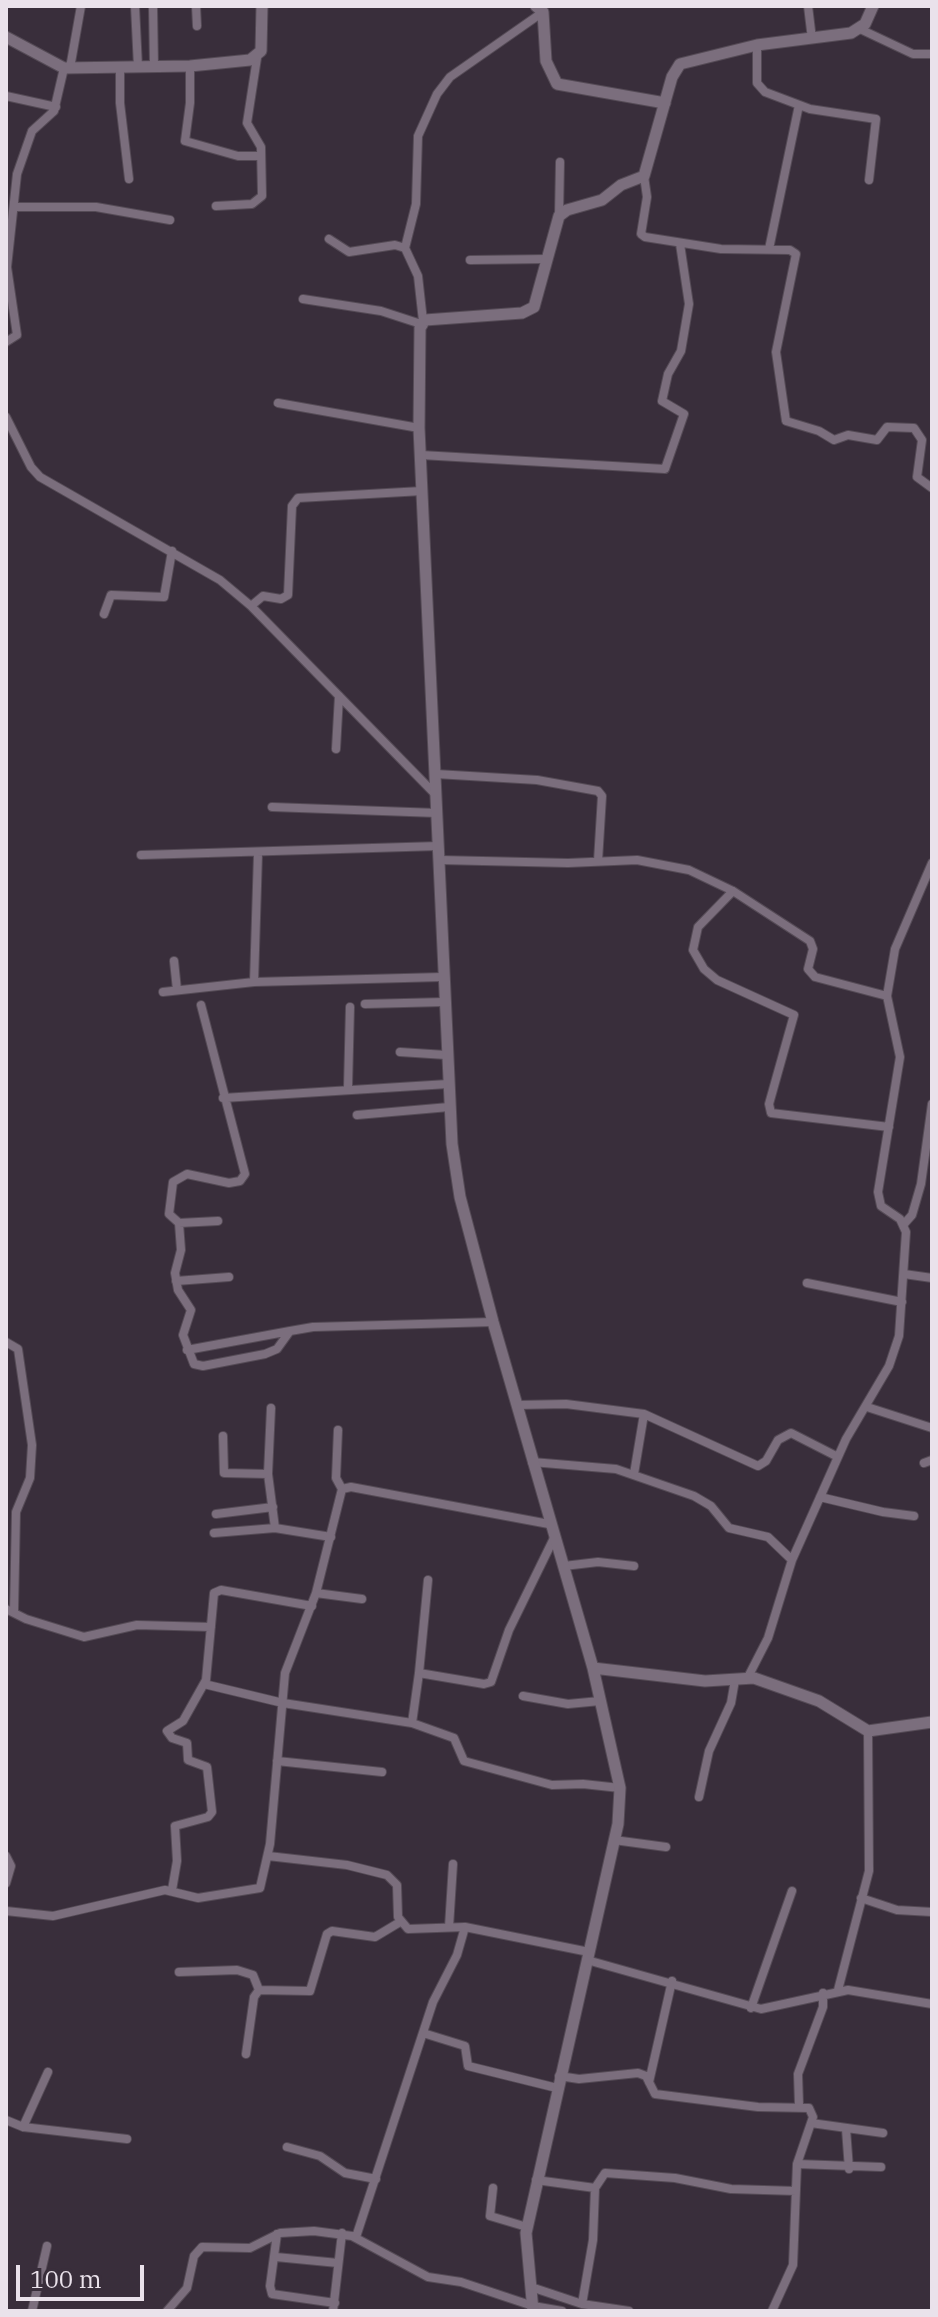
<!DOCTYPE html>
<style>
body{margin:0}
#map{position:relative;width:938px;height:2317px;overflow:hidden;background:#392e3b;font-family:"IBM Plex Serif",serif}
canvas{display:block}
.frame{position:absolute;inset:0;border:8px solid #eae2eb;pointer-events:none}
.scale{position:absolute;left:16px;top:2265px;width:128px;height:36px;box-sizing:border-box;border:4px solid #eae2eb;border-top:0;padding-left:10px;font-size:24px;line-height:28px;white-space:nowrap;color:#eae2eb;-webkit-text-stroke:6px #392e3b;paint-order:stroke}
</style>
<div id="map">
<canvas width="938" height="2317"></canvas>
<div class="frame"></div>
<div class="scale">100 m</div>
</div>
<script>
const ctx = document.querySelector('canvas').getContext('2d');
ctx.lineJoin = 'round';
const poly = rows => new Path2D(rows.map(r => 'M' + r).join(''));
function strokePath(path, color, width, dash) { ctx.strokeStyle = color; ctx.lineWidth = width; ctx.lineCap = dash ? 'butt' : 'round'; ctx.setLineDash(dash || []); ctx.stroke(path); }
const street = poly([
 [135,6,138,67],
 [153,6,154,67],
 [196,6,197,26],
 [808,6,812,39],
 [860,29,913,54,932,54],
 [757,45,757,83,765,92,810,109,876,119,869,180],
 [190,66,190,103,185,141,238,156,261,156],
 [70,68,81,6],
 [120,68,120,103,129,179],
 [6,96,56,107],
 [644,176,647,197,641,234,645,237,721,249,790,250,796,254,776,352,786,421,819,431,834,440,848,435,877,440,887,427,914,428,922,440,917,477,932,488],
 [216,206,252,204,262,196,261,147,247,123,257,58],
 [15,207,96,207,170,220],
 [559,216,560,162],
 [329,239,349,252,395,245,405,248,418,276,423,321],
 [405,248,416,204,418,136,437,94,450,77,543,12],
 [769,249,799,105],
 [470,260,547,259],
 [303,299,381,311,421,324],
 [6,342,17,335,7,267,17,174,32,131,54,111,64,68],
 [278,403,419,428],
 [6,417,31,467,40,477,220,580,251,606,436,795],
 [421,455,665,469,684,414,662,401,668,374,681,351,689,304,680,244],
 [251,606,263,596,281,599,288,595,292,506,298,498,422,491],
 [104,614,111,595,164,597,172,551],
 [336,749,339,696],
 [436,774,537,780,598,791,602,796,598,861],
 [272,807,437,813],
 [141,855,439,846],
 [440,860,568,863,637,860,689,870,733,891,810,941,813,949,808,969,815,977,887,996],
 [733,891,698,927,693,950,704,969,717,980,794,1015,769,1104,771,1113,889,1127],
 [174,961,177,990],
 [254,982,258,854],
 [163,992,254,982,442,977],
 [365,1004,444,1002],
 [201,1005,245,1174,240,1181,229,1183,187,1174,173,1182,169,1214,179,1223,181,1250,175,1273,178,1290,191,1310,183,1335,194,1364,203,1366,265,1354,277,1349,290,1331,313,1327,493,1322],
 [400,1052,446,1055],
 [348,1087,350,1007],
 [223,1098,448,1084],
 [357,1115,449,1107],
 [179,1223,218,1221],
 [904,1224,912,1215,921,1184,932,1104],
 [904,1274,932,1278],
 [176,1281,229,1277],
 [807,1283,902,1302],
 [6,1342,18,1349,32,1445,30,1478,16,1512,14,1611],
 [187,1350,290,1331],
 [516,1405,566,1404,644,1414,758,1466,766,1461,778,1440,791,1433,838,1457],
 [867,1407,932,1428],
 [271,1408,268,1474,275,1528],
 [338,1430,336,1478,342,1489],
 [223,1436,224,1473,268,1474],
 [532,1462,616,1469,694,1496,711,1506,729,1528,768,1537,792,1560],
 [924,1463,932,1460],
 [634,1474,644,1414],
 [820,1497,883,1512,914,1516],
 [216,1514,273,1507],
 [214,1533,275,1528,331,1537],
 [564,1566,598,1562,634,1566],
 [316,1593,362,1599],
 [6,1609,26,1619,84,1637,137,1625,211,1627],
 [419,1673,428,1580],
 [748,1677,768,1638,792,1560,846,1439,889,1366,899,1336,906,1232,900,1219,881,1206,878,1192,900,1057,887,996,895,949,932,863],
 [204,1684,283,1703,412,1723,454,1738,464,1761,552,1785,583,1784,620,1788],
 [523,1696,568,1704,600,1701],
 [412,1723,419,1673,484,1684,491,1682,509,1630,554,1538],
 [277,1761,382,1772],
 [699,1797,709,1751,731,1703,735,1680],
 [614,1840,666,1847],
 [6,1856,11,1866,6,1883],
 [268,1856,347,1865,387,1875,397,1885,398,1917,408,1929,465,1927,589,1952],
 [172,1890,177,1861,175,1826,208,1817,212,1812,207,1767,188,1760,187,1743,172,1738,167,1731,183,1721,206,1680,214,1593,221,1590,312,1606],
 [861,1898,897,1910,932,1912],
 [6,1911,53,1916,165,1890,198,1898,260,1888,270,1844,285,1673,316,1593,342,1489,351,1487,549,1524],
 [449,1927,453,1864],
 [587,1960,761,2009,848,1990,932,2004],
 [179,1972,237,1970,253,1975,259,1990],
 [838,1990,869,1871,868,1731],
 [751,2008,792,1891],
 [423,2033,465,2046,468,2066,557,2088],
 [246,2054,254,1997,259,1990,310,1991,327,1934,332,1931,375,1937,400,1922],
 [559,2076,579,2079,638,2073,646,2076,655,2094,758,2107,809,2108,813,2117,797,2164,793,2265,772,2311],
 [649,2082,672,1981],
 [799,2105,798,2074,823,2007,823,1993],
 [6,2120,23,2127,127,2139],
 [811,2123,883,2133],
 [23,2127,48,2072],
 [846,2129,849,2169],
 [287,2147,320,2156,345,2173,376,2179],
 [797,2164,881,2167],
 [536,2180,595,2188],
 [493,2188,490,2216,527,2227],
 [277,2234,270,2286,272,2294,335,2303],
 [356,2237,433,2002,457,1955,465,1927],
 [276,2257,338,2263],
 [531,2287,582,2304,629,2311],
 [582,2304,593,2240,595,2188,605,2173,675,2178,731,2189,796,2191],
 [32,2311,47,2246],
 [167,2311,187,2288,194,2256,202,2247,250,2248,280,2233,314,2231,352,2236,428,2277,461,2282,533,2306,562,2311],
 [333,2311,342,2233]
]);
const secondary = poly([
 [536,6,543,12,546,61,557,84,665,103],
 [6,37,64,68,190,66,250,60,261,51,262,6],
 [593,1668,705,1681,754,1678,819,1701,868,1731,932,1722],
 [533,2311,526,2233,618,1824,620,1788,593,1668,493,1322,460,1197,452,1144,419,428,420,328,425,320,522,313,534,307,559,216,567,210,602,200,621,185,644,176,672,77,680,64,757,45,851,33,865,24,873,6]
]);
strokePath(street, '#554b56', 10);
strokePath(secondary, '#554b56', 13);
strokePath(street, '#7b6e7d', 8);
strokePath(secondary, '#7b6e7d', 11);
</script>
